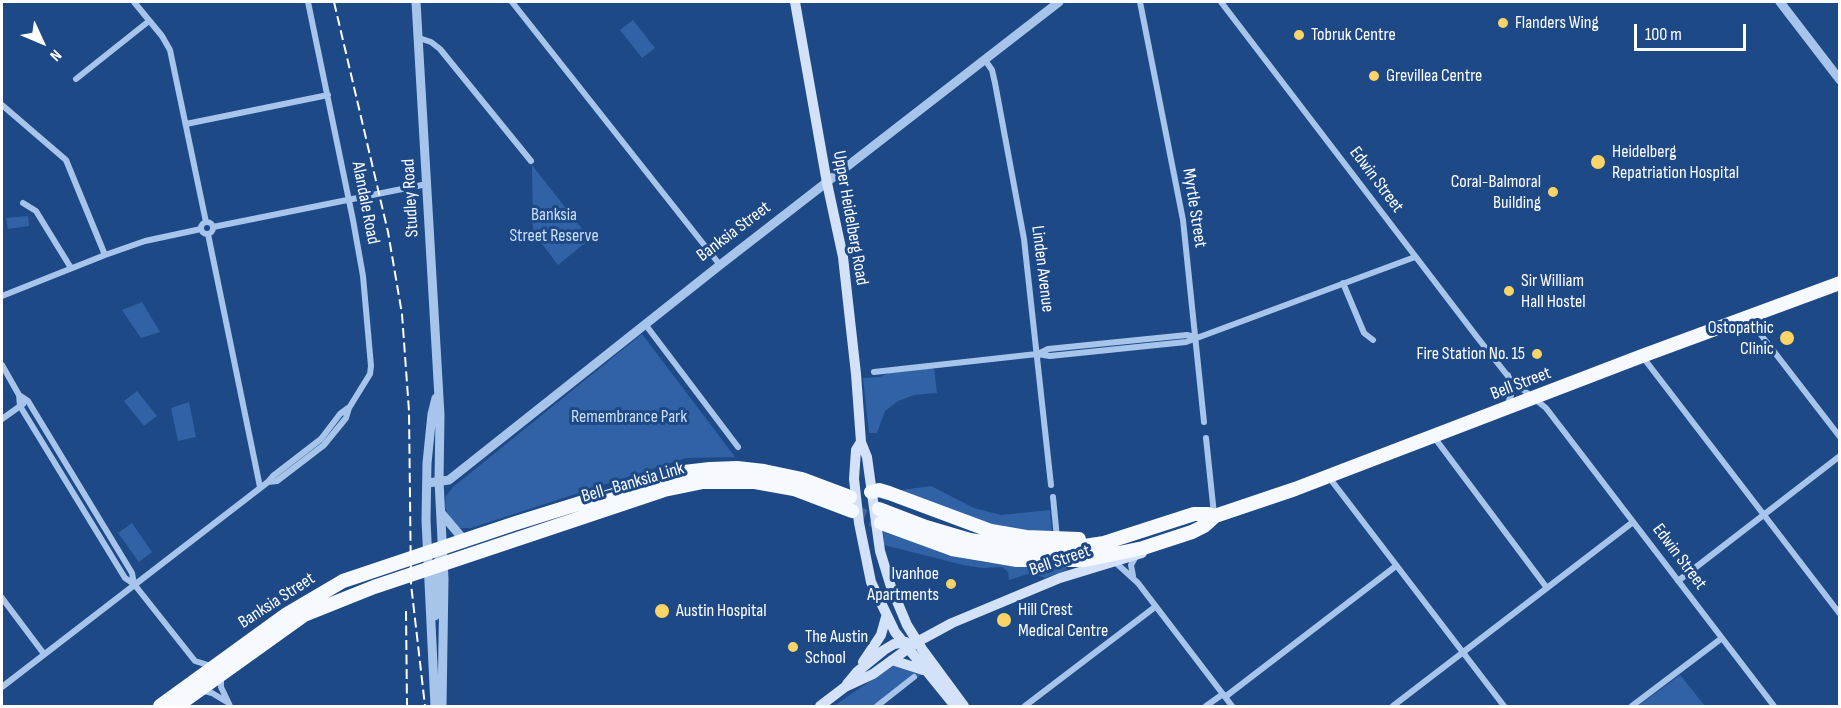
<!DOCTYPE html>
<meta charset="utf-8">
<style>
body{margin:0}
#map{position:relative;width:1841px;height:708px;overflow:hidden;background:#1e4987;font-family:"Sofia Sans Condensed",sans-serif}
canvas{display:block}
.frame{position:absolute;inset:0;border:3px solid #fff;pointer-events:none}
.north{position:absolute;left:12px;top:12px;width:60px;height:60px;-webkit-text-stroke:4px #1e4987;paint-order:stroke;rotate:134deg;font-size:16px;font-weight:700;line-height:24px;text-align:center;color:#fff}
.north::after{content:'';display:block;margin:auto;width:21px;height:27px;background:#fff;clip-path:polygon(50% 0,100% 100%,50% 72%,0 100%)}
.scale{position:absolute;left:1634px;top:24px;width:112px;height:27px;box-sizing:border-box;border:3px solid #fff;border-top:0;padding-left:8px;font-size:18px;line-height:21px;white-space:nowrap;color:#fff;-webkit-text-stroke:4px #1e4987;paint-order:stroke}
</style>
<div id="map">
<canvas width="1841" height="708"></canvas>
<div class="frame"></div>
<div class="north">N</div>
<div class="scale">100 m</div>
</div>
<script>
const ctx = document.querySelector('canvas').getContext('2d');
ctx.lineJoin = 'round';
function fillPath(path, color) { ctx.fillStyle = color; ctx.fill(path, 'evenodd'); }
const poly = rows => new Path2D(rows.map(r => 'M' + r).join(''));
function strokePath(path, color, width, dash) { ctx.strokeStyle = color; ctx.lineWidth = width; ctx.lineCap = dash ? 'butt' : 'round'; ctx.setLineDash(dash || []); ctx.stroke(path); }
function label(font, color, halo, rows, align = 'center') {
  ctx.font = font + ' "Sofia Sans Condensed",sans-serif'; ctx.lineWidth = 6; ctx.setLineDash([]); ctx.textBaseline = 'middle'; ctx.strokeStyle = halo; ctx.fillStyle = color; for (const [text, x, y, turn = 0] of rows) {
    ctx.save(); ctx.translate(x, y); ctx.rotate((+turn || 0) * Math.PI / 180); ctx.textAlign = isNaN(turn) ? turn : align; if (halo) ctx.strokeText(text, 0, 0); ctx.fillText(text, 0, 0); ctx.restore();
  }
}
const green = poly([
 [633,20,655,48,642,58,620,30],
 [532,165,590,239,558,265,533,232],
 [28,216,29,226,8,229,6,218],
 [142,302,160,332,141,338,122,310],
 [642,334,735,457,686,458,471,528,459,528,448,516,445,507,446,496,453,487],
 [934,368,937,393,914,395,898,401,885,411,877,433,869,433,863,378,880,377,888,373],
 [137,391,157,416,144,426,124,401],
 [189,402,196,437,178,441,171,408],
 [931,486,974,508,1001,515,1050,510,1052,531,1051,533,1014,533,896,491],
 [132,523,152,552,139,562,118,533],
 [883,530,946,554,982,562,1015,566,1066,567,1067,570,1045,578,1031,573,1009,580,1008,572,1002,567,982,568,963,565,884,545],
 [893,665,921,675,917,678,914,675,873,706,834,706],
 [1680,675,1705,706,1638,706]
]);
const trunkTunnel = poly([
 [852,511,881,523]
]);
const minor = poly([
 [134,2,162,36,170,50,206,222],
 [512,2,720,265],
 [1140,2,1183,220,1204,422],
 [1221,2,1477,337,1511,380,1546,408,1774,706],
 [419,38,431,42,440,49,531,161],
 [985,60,992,70,995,83,1024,239,1051,485],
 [76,79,149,21],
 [2,105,66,160,105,255],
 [186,124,328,95],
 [23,203,36,211,71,268],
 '201 228a6 6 0 1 1 12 0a6 6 0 1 1-12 0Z',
 [213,227,427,184],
 [208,234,260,487],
 [1343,283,1364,333,1373,340],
 [2,296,105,255,145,241,201,229],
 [1748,318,1840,437],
 [645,324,738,447],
 [1038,354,1048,349,1187,335,1195,337],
 [1642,356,1840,614],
 [2,365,19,395,28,401,132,573,134,584],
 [874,372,1037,354,1050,356,1186,342,1415,257],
 [19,395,20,406,125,578,134,584,195,661,211,666],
 [1507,406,1511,395,1508,375],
 [2,419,23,404],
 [1434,437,1547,588],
 [1206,438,1214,514],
 [1328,476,1504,706],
 [268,482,277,481,324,445,346,418,349,408,370,374,371,366,363,276,353,220,308,2],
 [1053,497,1057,538],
 [1115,562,1138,583,1232,706],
 [1133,576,1131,565,1136,556],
 [1678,581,1840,456],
 [2,598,44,654],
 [221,676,221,687,230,706],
 [2,687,268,482,273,476,321,439,340,414,348,408],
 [201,690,212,693,227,702],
 [1225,697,1396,566],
 [877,706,914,677],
 [1025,706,1155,607],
 [1206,706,1223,694],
 [1393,706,1633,522],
 [1632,706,1722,638]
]);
const tertiary = poly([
 [416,2,440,415,439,481,444,579,442,706],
 [1780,2,1840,80],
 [428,483,449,480,720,265,1059,2],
 [441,513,464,540],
 [435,616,438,561],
 [435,706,426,520,427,463,432,414,436,398]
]);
const secondary = poly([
 [795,2,827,183,843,257,856,374,861,442,867,457,880,551,891,587,907,625,922,649,964,706],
 [861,442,856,450,854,479,859,523,871,582,895,632,955,706],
 [892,660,923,670],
 [863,662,881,635,886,617],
 [847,684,857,672,884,650,894,644,906,642],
 [820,706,845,687,873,674,917,642,952,623,1060,578,1142,553]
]);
const trunk = poly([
 [871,492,879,490,889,493,991,531,1026,537,1079,539],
 [879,509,926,527,970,540,1023,548,1049,549,1078,547,1104,543,1194,514,1208,514,1215,516],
 [881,523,952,549,1017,560,1085,560,1143,548,1192,532,1204,526,1215,516,1295,489,1642,356,1840,283],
 [160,706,287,614,343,581,513,524,619,491,684,472,710,469,737,468,764,471,802,479,850,497],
 [177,706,304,615,374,587,664,490,703,482,755,482,794,489,852,511]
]);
const rail = poly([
 [334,2,388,232,402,314,409,411,411,584,425,706],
 [406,611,407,706]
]);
const markers = [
 [1503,23,6,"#fad466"],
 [1299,35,6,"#fad466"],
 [1374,76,6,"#fad466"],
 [1598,162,8,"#fad466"],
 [1553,192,6,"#fad466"],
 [1509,291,6,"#fad466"],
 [1787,338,8,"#fad466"],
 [1537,354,6,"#fad466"],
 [951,584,6,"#fad466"],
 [662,611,8,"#fad466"],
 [1004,620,8,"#fad466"],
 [793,647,6,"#fad466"]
];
const poiNames = [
 ["Flanders Wing",1515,23],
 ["Tobruk Centre",1311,35],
 ["Grevillea Centre",1386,76],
 ["Heidelberg",1612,152],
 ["Repatriation Hospital",1612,173],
 ["Coral-Balmoral",1541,182,"right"],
 ["Building",1541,203,"right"],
 ["Sir William",1521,281],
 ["Hall Hostel",1521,302],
 ["Ostopathic",1774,328,"right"],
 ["Clinic",1774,349,"right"],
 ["Fire Station No. 15",1525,354,"right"],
 ["Ivanhoe",939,574,"right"],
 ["Apartments",939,595,"right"],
 ["Hill Crest",1018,610],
 ["Medical Centre",1018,631],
 ["Austin Hospital",676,611],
 ["The Austin",805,637],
 ["School",805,658]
];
const streetNames = [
 ["Edwin Street",1376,180,53],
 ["Studley Road",411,198,-93],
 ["Alandale Road",365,203,79],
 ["Myrtle Street",1194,208,81],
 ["Upper Heidelberg Road",850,218,80],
 ["Banksia Street",734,232,-37],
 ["Linden Avenue",1042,269,83],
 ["Bell Street",1521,384,-21],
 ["Bell–Banksia Link",633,483,-16],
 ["Edwin Street",1679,557,53],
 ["Bell Street",1060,561,-19],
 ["Banksia Street",277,601,-33]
];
const parkNames = [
 ["Banksia",554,215],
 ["Street Reserve",554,236],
 ["Remembrance Park",629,417]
];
fillPath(green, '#3162a5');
strokePath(trunkTunnel, '#406499', 14, [14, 7]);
strokePath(minor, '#a7c4eb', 6);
strokePath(tertiary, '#a7c4eb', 9);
strokePath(secondary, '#d3e2f8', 10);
strokePath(trunk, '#f6f9fe', 14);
strokePath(rail, '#fff', 2, [10, 4.5]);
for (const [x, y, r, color] of markers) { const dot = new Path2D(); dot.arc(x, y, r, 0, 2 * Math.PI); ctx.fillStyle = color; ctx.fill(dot); strokePath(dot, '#1e4987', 2); }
label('18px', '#fff', '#1e4987', poiNames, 'left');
label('18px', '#fff', '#1e4987', streetNames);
label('18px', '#ccdff8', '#1e4987', parkNames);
</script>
